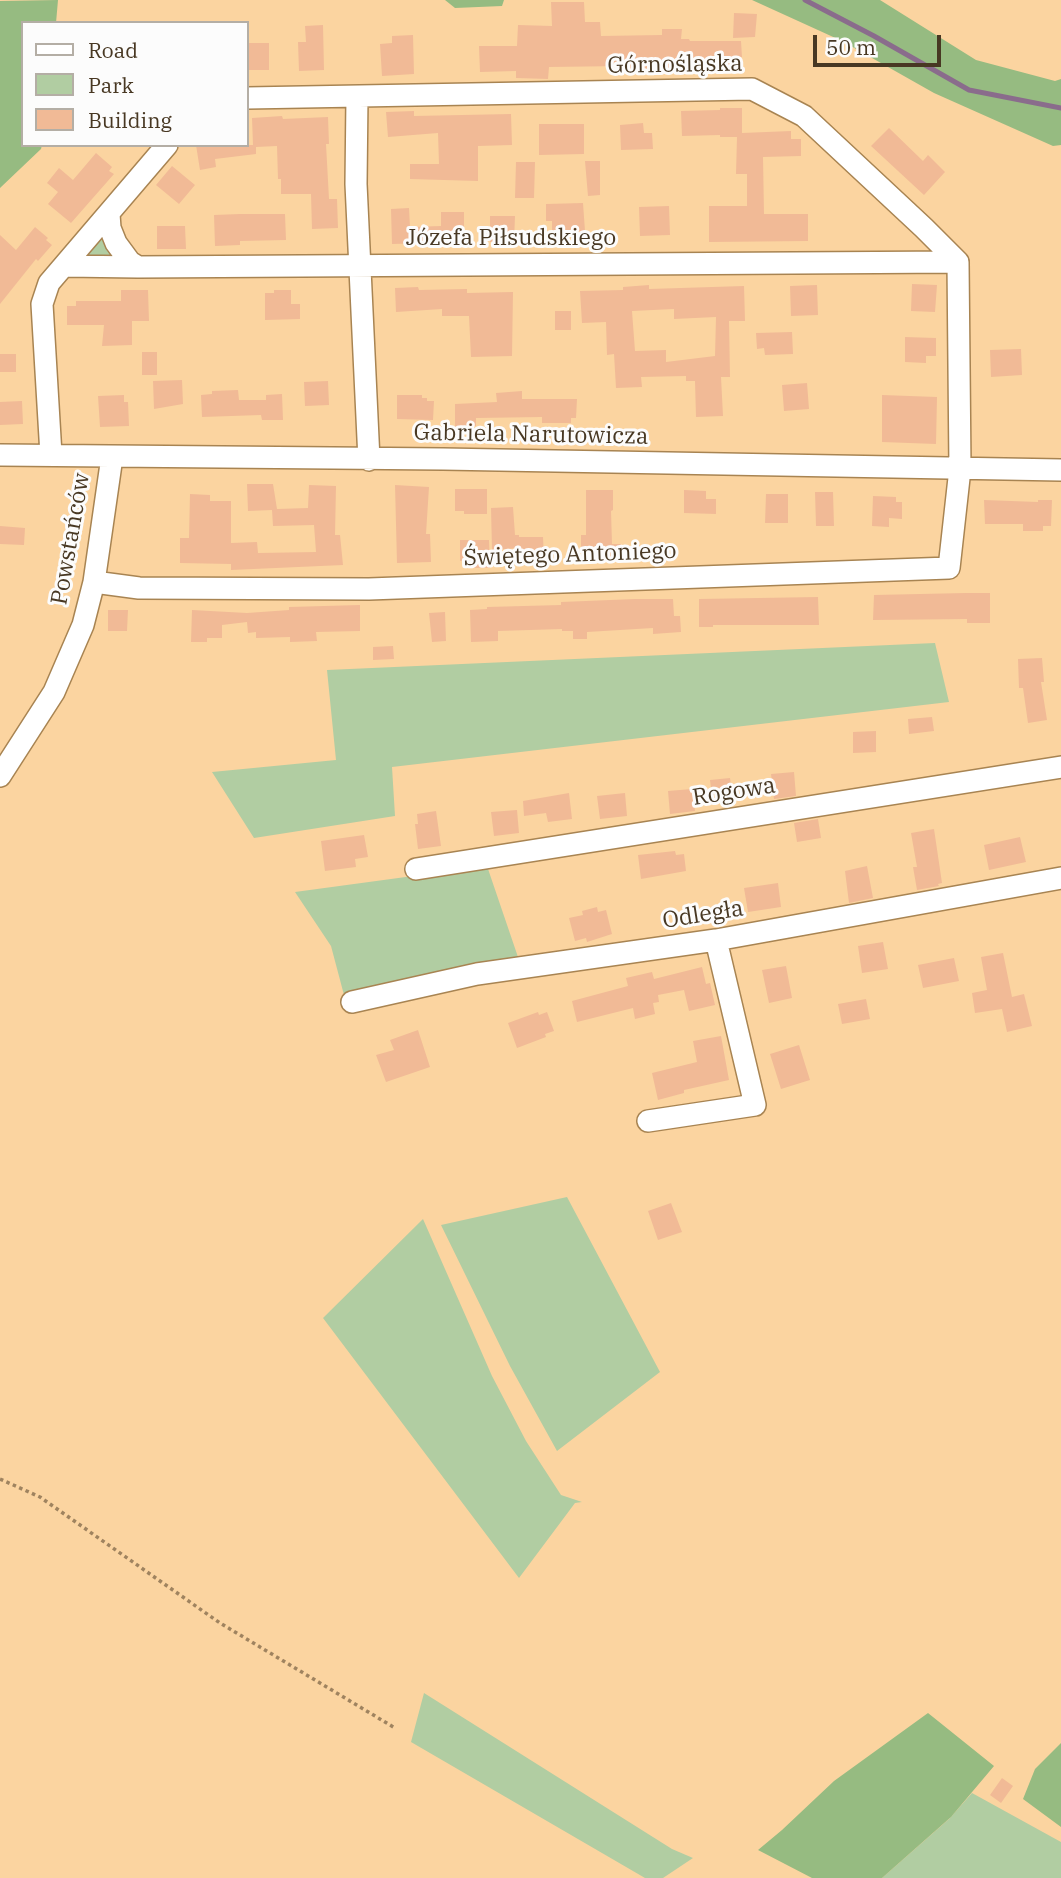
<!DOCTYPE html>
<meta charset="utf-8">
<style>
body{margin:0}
#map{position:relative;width:1061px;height:1878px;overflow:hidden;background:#fbd4a0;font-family:"IBM Plex Serif",serif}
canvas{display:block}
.legend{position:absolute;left:21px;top:21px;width:228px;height:126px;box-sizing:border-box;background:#fcfcfc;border:2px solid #b4aea5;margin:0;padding:9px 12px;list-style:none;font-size:21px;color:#483823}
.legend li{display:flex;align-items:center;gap:14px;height:35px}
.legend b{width:35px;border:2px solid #b4aea5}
.scale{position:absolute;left:813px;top:35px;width:128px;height:32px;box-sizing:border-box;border:4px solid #483823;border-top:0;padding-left:9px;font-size:21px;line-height:24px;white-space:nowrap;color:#483823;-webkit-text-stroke:5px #fcfcfc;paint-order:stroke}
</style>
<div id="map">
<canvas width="1061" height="1878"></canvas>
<ul class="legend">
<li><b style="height:9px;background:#fff"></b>Road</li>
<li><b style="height:19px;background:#b1cda2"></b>Park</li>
<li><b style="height:19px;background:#f1ba96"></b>Building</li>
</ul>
<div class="scale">50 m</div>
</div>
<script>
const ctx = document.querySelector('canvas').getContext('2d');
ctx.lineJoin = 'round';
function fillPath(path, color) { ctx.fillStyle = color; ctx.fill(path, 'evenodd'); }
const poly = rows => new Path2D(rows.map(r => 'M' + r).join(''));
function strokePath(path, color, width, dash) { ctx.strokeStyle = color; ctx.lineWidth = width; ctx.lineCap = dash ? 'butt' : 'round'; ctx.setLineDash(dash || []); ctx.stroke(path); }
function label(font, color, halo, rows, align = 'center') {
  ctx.font = font + ' "IBM Plex Serif",serif'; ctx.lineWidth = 6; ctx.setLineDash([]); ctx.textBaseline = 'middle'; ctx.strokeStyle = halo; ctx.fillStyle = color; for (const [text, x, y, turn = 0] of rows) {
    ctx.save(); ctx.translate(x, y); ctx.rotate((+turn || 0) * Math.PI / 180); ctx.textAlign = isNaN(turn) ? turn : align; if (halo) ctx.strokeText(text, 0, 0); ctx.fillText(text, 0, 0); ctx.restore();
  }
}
const green = poly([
 [104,226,121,259,77,261],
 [935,643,949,702,392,767,395,816,254,838,212,772,336,760,327,670],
 [487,866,519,960,344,995,331,946,295,892],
 [567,1197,660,1372,557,1451,510,1366,441,1225],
 [423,1219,492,1376,526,1441,561,1495,582,1502,575,1503,519,1578,323,1318],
 [424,1693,672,1849,693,1858,663,1878,645,1878,411,1742],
 [972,1793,1061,1842,1061,1878,882,1878,949,1819]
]);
const forest = poly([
 [58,0,56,23,23,23,23,145,42,145,41,149,0,188,0,1],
 [445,0,504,0,502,6,455,8],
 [752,0,880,0,976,60,1055,81,1061,79,1061,145,1053,146,934,93,842,41],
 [928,1713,994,1766,951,1817,882,1878,812,1878,758,1850,782,1830,834,1781],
 [1061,1743,1061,1827,1023,1799,1035,1769]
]);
const stream = poly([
 [805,0,874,36,969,90,1061,108]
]);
const building = poly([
 [551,2,584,2,585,22,600,22,601,36,662,35,662,29,682,29,681,39,689,39,690,41,741,41,742,57,736,57,736,70,712,69,712,67,623,70,623,66,549,67,548,79,516,78,516,71,480,72,479,46,517,46,518,25,552,26],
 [734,13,757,14,755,37,733,38],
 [323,25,324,70,299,71,298,42,306,42,305,26],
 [413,35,414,74,382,76,380,44,392,43,392,36],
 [247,43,269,43,269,70,247,70],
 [720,108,742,108,742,133,791,131,791,139,801,139,801,156,763,157,764,214,808,214,808,241,709,242,709,206,747,206,747,174,736,174,737,137,720,137,720,135,682,136,681,111,720,110],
 [414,111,414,116,511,114,512,145,478,146,478,181,410,179,410,164,439,164,438,133,388,137,386,112],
 [282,116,283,119,328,117,329,144,326,144,329,199,337,199,338,228,312,229,311,194,281,194,281,179,278,179,277,146,256,147,256,154,215,159,216,167,200,170,196,145,253,145,252,118],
 [643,123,644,133,652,133,653,149,621,150,620,125],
 [539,124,584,124,584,154,539,155],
 [889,128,923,161,928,155,945,172,924,195,871,146],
 [96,153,112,167,109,171,114,174,71,223,48,204,58,192,47,183,59,168,73,180],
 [585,161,600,161,600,195,588,196],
 [516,162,535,162,534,198,515,198],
 [172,166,195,185,179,204,156,185],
 [583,203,585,231,552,233,552,221,546,221,546,204],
 [669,206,670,235,640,236,639,207],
 [409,208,410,227,441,226,441,212,464,212,464,242,392,244,391,209],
 [240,214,285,214,286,240,240,241,240,245,215,246,214,215],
 [490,216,515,216,514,242,490,242],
 [157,226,185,226,186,249,157,249],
 [35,227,48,238,46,240,52,245,38,261,36,259,0,304,0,235,16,250],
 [912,284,937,285,935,312,911,311],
 [649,285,649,289,744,286,745,321,729,321,730,377,721,377,723,416,696,417,695,381,686,381,686,376,641,377,642,387,616,388,614,354,607,355,606,322,582,323,580,291,623,290,623,287],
 [674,309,674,319,716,317,715,356,666,362,666,350,635,351,632,311],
 [817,285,818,315,791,316,790,286],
 [418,287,419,290,467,289,467,293,513,292,512,356,471,357,469,316,442,316,442,309,396,312,395,288],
 [121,290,148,290,149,321,132,321,132,345,102,346,104,325,67,325,67,306,76,306,76,301,121,301],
 [274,290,291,290,291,304,300,304,300,319,265,320,265,293,274,293],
 [555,311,571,311,571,330,555,330],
 [792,332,793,354,765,355,764,348,757,349,756,333],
 [905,337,936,338,936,356,926,356,926,363,905,362],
 [1021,349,1022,375,991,377,990,350],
 [142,352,157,352,157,375,142,375],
 [0,354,16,354,16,372,0,372],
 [182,380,183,404,154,409,153,381],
 [328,381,329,405,305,406,304,382],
 [807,383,809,409,784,411,782,385],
 [238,390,239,400,266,400,266,395,282,394,283,420,262,420,261,415,202,417,201,395,212,394,212,391],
 [522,391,522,399,577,399,576,418,571,418,571,423,542,423,542,417,476,418,476,426,455,427,455,404,497,402,496,393],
 [124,395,124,402,128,402,129,426,100,427,98,396],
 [397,395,422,395,422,398,427,398,427,401,434,401,433,420,397,419],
 [882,395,937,397,936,444,882,442],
 [22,401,23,424,0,425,0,402],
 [247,484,273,484,277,509,308,508,309,485,336,486,335,535,340,535,343,565,231,570,231,564,180,563,180,538,189,538,190,494,210,495,210,501,231,501,231,543,257,542,258,553,316,552,314,525,273,526,272,510,248,511],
 [395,485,429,487,426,534,430,534,431,562,397,563],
 [455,489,487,489,487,514,464,514,464,511,455,511],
 [586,490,613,490,613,510,611,511,612,544,621,544,621,559,581,560,581,535,586,535],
 [684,490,706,491,706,499,716,499,716,514,684,513],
 [815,492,833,492,834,526,816,526],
 [766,494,788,494,788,523,765,523],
 [873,496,896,497,896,502,902,502,902,519,889,518,889,527,872,526],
 [984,500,1038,502,1038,500,1052,500,1051,526,1043,526,1043,531,1023,531,1023,524,985,524],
 [513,507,515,535,519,535,519,537,543,537,544,561,519,561,519,548,492,550,491,508],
 [0,526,25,528,24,545,0,544],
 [460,540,489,540,490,568,474,568,474,560,460,561],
 [966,593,990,593,990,623,967,623,967,619,873,620,874,595],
 [818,597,819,625,713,625,713,627,699,627,699,599],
 [635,599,673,599,674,616,680,616,681,632,653,634,653,628,587,632,587,639,573,639,573,631,562,631,562,629,498,631,498,641,471,642,470,610,487,609,487,607,561,605,561,602],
 [360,605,360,631,316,632,317,641,290,642,290,637,256,638,256,632,248,633,247,622,222,625,222,638,207,638,207,642,191,642,192,610,247,613,289,610,289,607],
 [108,610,128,610,127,631,108,631],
 [445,612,446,641,432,642,429,613],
 [393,646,394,659,373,660,373,647],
 [1042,658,1044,682,1041,682,1047,720,1028,723,1023,688,1019,688,1018,659],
 [932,717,934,731,909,734,908,719],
 [876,731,876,752,853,753,853,732],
 [794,772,796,796,774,799,771,774],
 [730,778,732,793,712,795,710,780],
 [692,789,695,811,670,814,668,791],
 [569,793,572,819,548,822,546,813,524,816,523,801],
 [625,793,627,816,600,819,597,796],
 [517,810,519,833,494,836,491,812],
 [436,811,441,846,418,849,415,824,418,824,417,814],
 [818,819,821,838,797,842,794,823],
 [934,829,942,883,938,884,939,886,917,890,913,867,917,867,911,833],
 [364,835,368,857,355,859,356,867,325,871,321,841],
 [1020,837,1026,862,989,870,984,845],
 [675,851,676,855,684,854,686,871,641,879,638,855],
 [867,866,873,898,849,903,845,871],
 [778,883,781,907,748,912,744,888],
 [597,907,598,912,606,910,612,934,587,942,586,938,575,941,569,918,583,915,582,911],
 [883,942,888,969,862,973,858,946],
 [1003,953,1012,997,1024,994,1032,1026,1007,1032,1002,1009,975,1013,972,993,987,990,981,957],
 [954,958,959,981,923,988,918,965],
 [786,966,792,998,769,1003,762,970],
 [702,967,706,984,710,983,715,1005,689,1011,684,990,658,995,659,1002,653,1003,655,1014,635,1019,633,1008,577,1022,572,1001,628,986,626,978,652,972,654,979],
 [866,999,870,1019,842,1024,838,1004],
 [538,1012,539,1015,547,1012,554,1031,545,1034,546,1037,517,1048,508,1023],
 [418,1030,430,1067,386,1082,376,1055,394,1050,390,1040],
 [721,1036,729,1080,684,1090,684,1093,658,1100,652,1073,697,1062,693,1041],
 [799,1045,810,1080,781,1089,770,1054],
 [671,1203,682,1232,658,1240,648,1211],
 [1002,1778,1013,1786,1001,1803,990,1795]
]);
const path = poly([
 [0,1479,40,1497,220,1623,395,1728]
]);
const minor = poly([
 [357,97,356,184,369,460],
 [109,214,110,228,116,243,130,262,138,267],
 [65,266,138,267,958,262],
 [0,455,443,459,1061,470],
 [51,455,42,304,49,283,167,145],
 [94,582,139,588,369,589,949,568,960,469,958,262,924,228,804,116,752,89,247,98],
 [0,776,54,692,83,625,94,582,112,457],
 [416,869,1061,767],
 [352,1002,477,974,716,940,1061,878],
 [648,1121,755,1105,716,940]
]);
const streetNames = [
 ["Górnośląska",675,65,-1],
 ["Józefa Piłsudskiego",511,238],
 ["Gabriela Narutowicza",531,435,1],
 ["Powstańców",71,539,-80],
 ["Świętego Antoniego",570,555,-2],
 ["Rogowa",734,792,-9],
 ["Odległa",703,915,-9]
];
fillPath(green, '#b1cda2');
fillPath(forest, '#96bb81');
strokePath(stream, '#8a6c8c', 5);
fillPath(building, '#f1ba96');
strokePath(minor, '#a88452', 24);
strokePath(path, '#9f835f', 3.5, [3.5, 3.5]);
strokePath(minor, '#fff', 21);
label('23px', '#483823', '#fcfcfc', streetNames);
</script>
